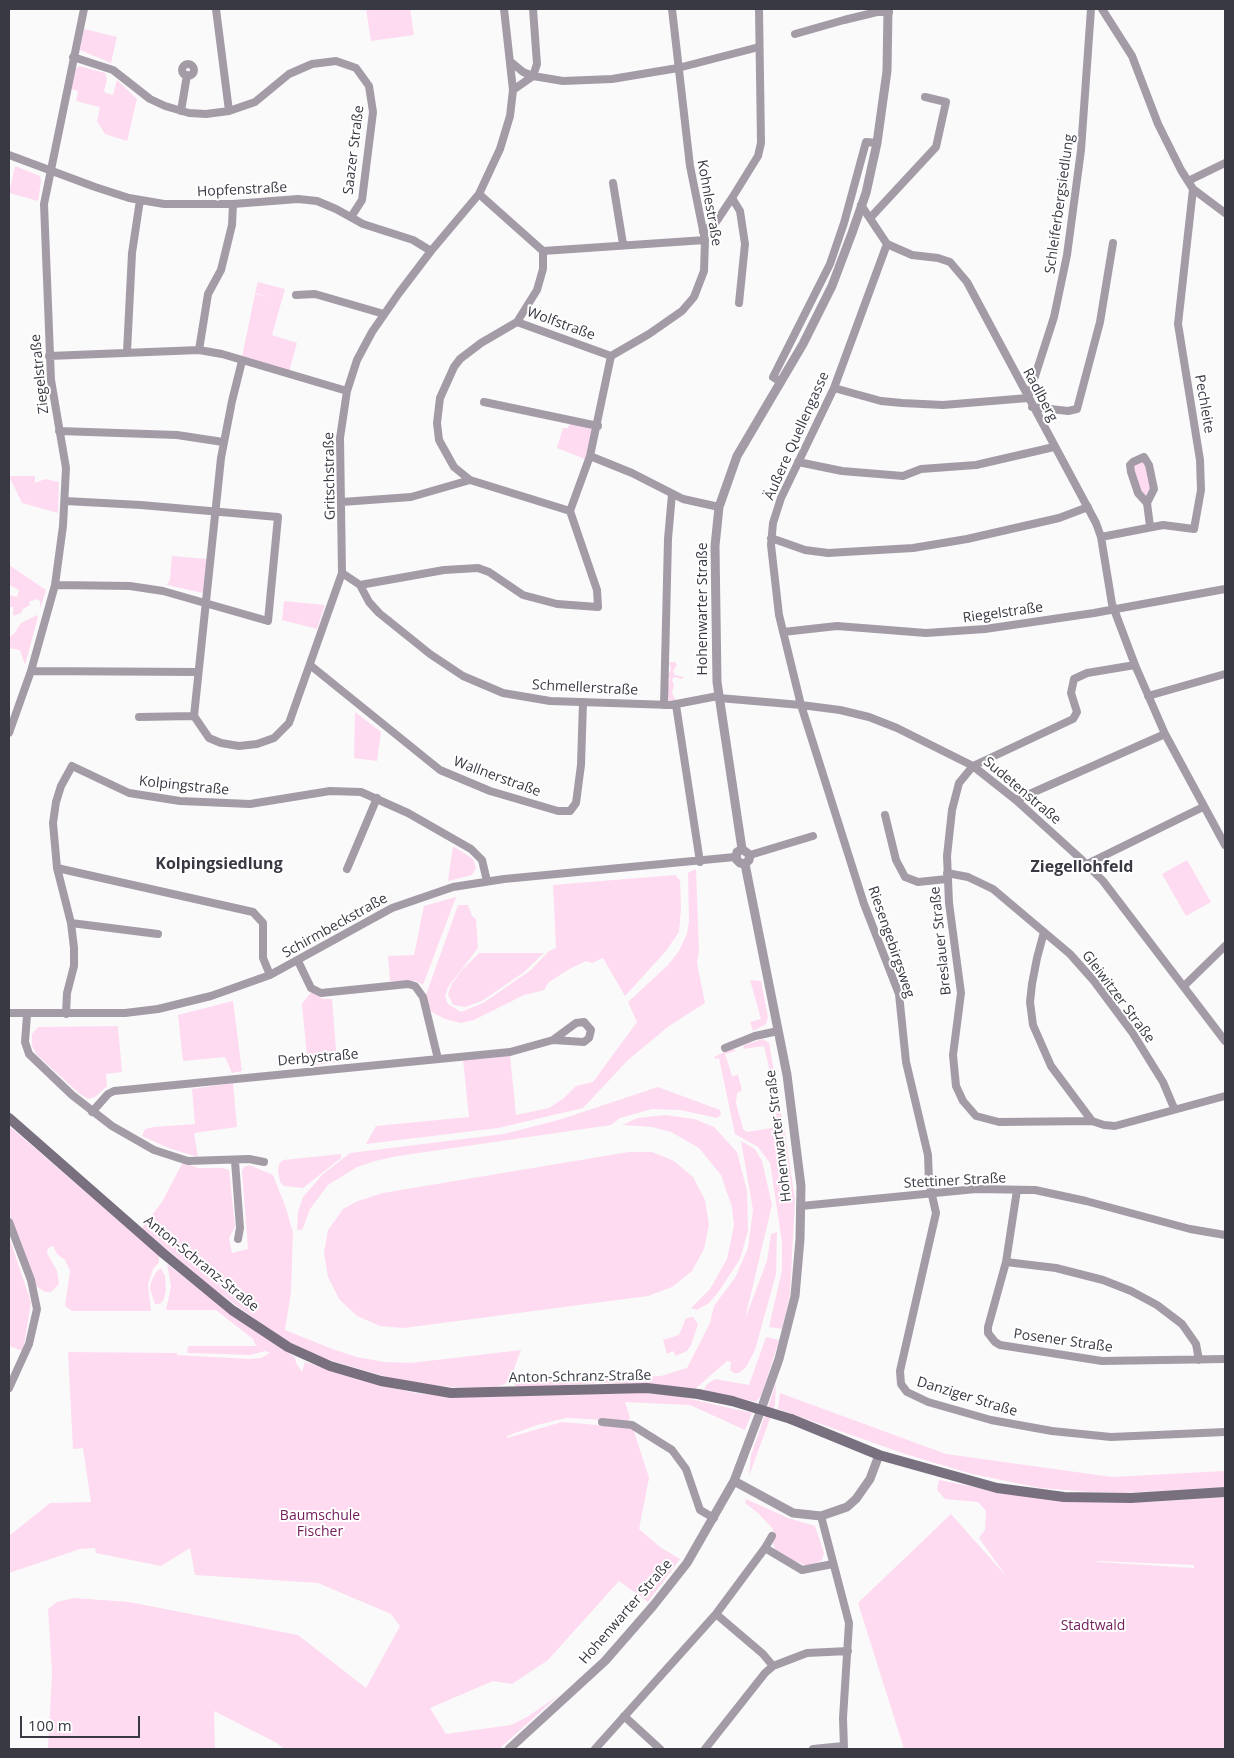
<!DOCTYPE html>
<meta charset="utf-8">
<style>
body{margin:0}
#map{position:relative;width:1234px;height:1758px;overflow:hidden;background:#fafafa;font-family:"Open Sans",sans-serif}
canvas{display:block}
.frame{position:absolute;inset:0;border:10px solid #383943;pointer-events:none}
.scale{position:absolute;left:20px;top:1716px;width:120px;height:22px;box-sizing:border-box;border:2px solid #383943;border-top:0;padding-left:6px;font-size:15px;line-height:18px;white-space:nowrap;color:#383943;-webkit-text-stroke:4px #fff;paint-order:stroke}
</style>
<div id="map">
<canvas width="1234" height="1758"></canvas>
<div class="frame"></div>
<div class="scale">100 m</div>
</div>
<script>
const ctx = document.querySelector('canvas').getContext('2d');
ctx.lineJoin = 'round';
function fillPath(path, color) { ctx.fillStyle = color; ctx.fill(path, 'evenodd'); }
const poly = rows => new Path2D(rows.map(r => 'M' + r).join(''));
function strokePath(path, color, width, dash) { ctx.strokeStyle = color; ctx.lineWidth = width; ctx.lineCap = dash ? 'butt' : 'round'; ctx.setLineDash(dash || []); ctx.stroke(path); }
function label(font, color, halo, rows, align = 'center') {
  ctx.font = font + ' "Open Sans",sans-serif'; ctx.lineWidth = 4; ctx.setLineDash([]); ctx.textBaseline = 'middle'; ctx.strokeStyle = halo; ctx.fillStyle = color; for (const [text, x, y, turn = 0] of rows) {
    ctx.save(); ctx.translate(x, y); ctx.rotate((+turn || 0) * Math.PI / 180); ctx.textAlign = isNaN(turn) ? turn : align; if (halo) ctx.strokeText(text, 0, 0); ctx.fillText(text, 0, 0); ctx.restore();
  }
}
const green = poly([
 [366,9,410,9,414,35,371,41],
 [84,29,117,37,111,63,80,50],
 [79,66,105,73,107,79,104,91,106,93,113,95,117,80,137,99,127,141,105,134,97,121,100,107,76,101,78,91,71,89,75,70],
 [15,166,40,176,41,182,38,201,9,193],
 [258,282,285,289,272,335,297,343,289,372,242,357,255,294,270,297,255,293],
 [571,420,591,428,593,435,585,459,557,448,563,428,568,428],
 [1144,457,1154,489,1147,503,1138,493,1133,462],
 [9,476,35,476,35,483,45,479,59,482,58,513,22,503],
 [172,556,207,559,203,593,167,585,170,579],
 [9,565,46,590,40,609,40,601,36,599,29,602,30,605,23,609,21,613,13,616,13,607,9,607,9,595,17,597,19,590,9,585],
 [284,601,325,605,317,629,282,620],
 [37,615,38,617,25,665,20,650,9,648,9,637,14,634,21,623],
 [669,662,675,662,677,665,673,671,675,675,684,677,682,679,674,677,672,680,674,685,672,693,676,701,669,702,666,684,669,682,670,679,667,676,671,670],
 [355,712,381,732,377,761,354,758],
 [453,846,473,859,476,868,472,875,448,881],
 [1187,860,1211,902,1186,916,1162,874],
 [696,869,699,951,697,963,705,1003,669,1026,628,1060,583,1108,498,1128,366,1144,376,1126,469,1117,463,1060,510,1055,516,1115,549,1108,564,1098,576,1086,593,1082,637,1022,628,1002,668,965,679,951,687,934,689,921,688,873],
 [675,875,680,880,681,908,679,932,666,951,625,996,603,958,592,963,586,961,571,968,549,982,544,990,524,995,474,1020,461,1023,445,1019,430,1011,426,995,458,905,468,905,472,916,476,919,478,948,448,987,445,997,448,1004,461,1012,483,1003,531,970,549,951,556,948,553,885],
 [456,897,423,985,416,981,390,981,388,956,414,955,424,906],
 [479,953,544,953,524,972,482,1001,465,1007,453,1005,448,994,452,984,461,971],
 [750,980,761,981,768,1017,766,1024,753,1031,750,1022,761,1019],
 [311,992,323,999,332,999,337,1062,308,1066,302,1004],
 [233,1001,242,1071,232,1073,225,1057,183,1061,178,1015],
 [118,1026,122,1072,106,1074,107,1086,95,1097,88,1099,80,1094,37,1055,32,1046,32,1034,38,1027],
 [763,1039,769,1043,782,1119,777,1120,771,1085,773,1084,764,1046,743,1049,744,1045],
 [733,1048,736,1051,725,1054,732,1076,738,1075,742,1090,737,1093,736,1103,743,1129,747,1132,784,1126,795,1200,790,1294,782,1329,769,1327,782,1270,782,1242,770,1163,758,1147,735,1134,719,1058,715,1059,714,1057],
 [233,1083,237,1127,194,1133,198,1157,171,1149,142,1136,145,1129,154,1127,195,1124,192,1089],
 [658,1087,720,1110,721,1115,717,1118,680,1110,652,1109,620,1118,611,1125,398,1156,375,1161,357,1167,328,1185,310,1209,302,1230,297,1230,298,1212,303,1197,323,1174,350,1153,504,1134,562,1119],
 [665,1115,694,1119,714,1127,737,1152,747,1191,748,1231,740,1259,719,1291,709,1303,697,1310,691,1308,710,1289,727,1259,734,1226,732,1207,721,1175,699,1148,671,1132,652,1127,623,1125,637,1118],
 [9,1126,159,1255,159,1262,153,1269,148,1284,151,1311,72,1311,65,1306,70,1271,65,1260,57,1254,53,1246,48,1248,47,1253,57,1271,59,1284,51,1292,45,1292,35,1285,9,1211],
 [741,1141,755,1149,762,1161,772,1205,745,1319,767,1261,771,1234,777,1232,776,1274,755,1350,746,1367,739,1373,734,1373,730,1370,731,1362,727,1361,695,1389,643,1384,599,1383,516,1388,514,1383,661,1376,687,1368,710,1323,714,1306,735,1278,748,1248,753,1210],
 [629,1152,652,1152,674,1161,693,1177,705,1200,709,1225,704,1249,692,1271,672,1287,648,1296,404,1328,380,1326,357,1316,339,1299,328,1277,324,1253,328,1230,343,1209,358,1201,383,1193],
 [341,1154,341,1158,303,1188,284,1186,280,1182,278,1171,279,1164,283,1160],
 [183,1162,198,1168,223,1168,229,1170,235,1226,229,1238,232,1253,248,1249,242,1171,244,1167,249,1165,273,1175,286,1208,293,1233,291,1292,285,1330,332,1349,357,1357,384,1362,411,1363,521,1350,511,1377,505,1384,492,1388,451,1387,400,1381,319,1357,283,1339,211,1287,142,1228,162,1202],
 [9,1237,31,1302,23,1351,9,1346],
 [167,1264,239,1320,295,1357,296,1363,302,1372,305,1362,375,1384,416,1393,449,1396,643,1393,669,1394,752,1413,745,1430,690,1405,625,1402,630,1417,628,1421,566,1418,537,1425,507,1436,507,1438,562,1422,633,1428,649,1478,639,1529,660,1547,680,1559,648,1602,619,1581,548,1660,512,1684,493,1681,430,1708,446,1734,511,1725,527,1717,559,1695,499,1749,284,1749,277,1743,214,1711,215,1749,48,1749,52,1673,48,1609,57,1602,74,1598,129,1602,298,1635,366,1688,400,1626,391,1614,318,1583,195,1575,190,1548,161,1566,96,1553,95,1548,80,1549,9,1573,9,1536,50,1503,91,1502,83,1448,73,1449,68,1352,177,1353,177,1355,250,1359,261,1358,270,1353,265,1351,250,1355,187,1353,188,1346,256,1346,253,1339,216,1310,166,1310,171,1286],
 [161,1268,165,1276,166,1290,164,1299,160,1304,155,1304,150,1289,151,1282,156,1272],
 [693,1317,698,1324,691,1345,687,1351,676,1356,673,1351,667,1354,663,1340,679,1335,686,1318],
 [766,1337,779,1340,762,1394,756,1402,704,1390,706,1385,715,1379,749,1385],
 [776,1384,775,1405,749,1476,751,1455],
 [780,1393,946,1454,1112,1477,1225,1471,1225,1487,1124,1493,1090,1492,1040,1488,972,1474,905,1454,778,1409],
 [939,1480,995,1491,1151,1502,1225,1497,1225,1749,904,1749,858,1603,951,1514,1006,1576,979,1538,985,1530,986,1511,978,1502,945,1499,937,1490],
 [1097,1561,1194,1565,1194,1568,1097,1562],
 [746,1499,788,1518,815,1526,824,1553,822,1560,813,1565,804,1565,790,1559,776,1550,773,1544,773,1529,758,1513,745,1503]
]);
const minor = poly([
 [216,9,229,111],
 [1102,9,1132,56,1158,124,1181,170,1193,189,1225,213],
 [795,34,844,20,877,12,889,12],
 [73,57,113,70,150,99,165,106,189,113,206,114,229,111,255,102,289,74,312,64,336,61,356,68,369,86,373,112,362,200,351,217],
 [511,62,523,72,533,76,537,64,533,9],
 '182 70a6 6 0 1 1 12 0a6 6 0 1 1-12 0Z',
 [513,90,533,76,563,81,612,79,678,68,759,47],
 [181,111,187,75],
 [9,155,95,187,129,198,164,204,233,204,298,199,317,201,336,209,363,224,413,240,431,251],
 [1188,181,1225,163],
 [613,183,623,244],
 [479,194,543,251],
 [861,205,887,244,834,388,781,498,773,523,771,545,779,615,801,705,864,904,899,994,906,1062,928,1155,929,1182,936,1213,900,1371,901,1384,907,1392,928,1402,991,1420,1052,1431,1111,1437,1225,1432],
 [871,217,936,147,946,102,925,97],
 [703,232,716,222,732,198],
 [887,244,912,255,938,258,950,262,967,282,1096,523,1101,537,1112,604,1135,665,1165,734,1225,845],
 [296,295,315,294,384,314],
 [739,303,745,244,740,211,732,198,758,156,761,143,759,9],
 [517,322,537,290,543,269,543,251,705,240],
 [199,350,208,294,221,270,232,225,233,204],
 [127,352,132,253,140,200],
 [49,356,199,350,222,354,347,391],
 [611,356,649,334,682,311,694,297,704,271,705,240,690,166,672,9],
 [242,361,232,401,221,458,194,716,209,738,221,743,239,746,257,744,274,738,289,723,342,573,340,438,347,391,357,360,372,332,399,293,431,251,479,194,500,149,510,116,513,90,504,9],
 [781,382,773,377,830,264,844,223,866,142,877,143],
 [834,388,881,401,902,403,943,405,1028,398],
 [1028,398,1054,317,1067,255,1081,150,1091,9],
 [484,402,598,426],
 [1032,407,1068,411,1077,409,1100,322,1113,243],
 [59,431,177,435,223,442],
 [798,462,842,471,903,476,921,469,976,465,1054,447],
 [470,480,454,467,439,440,437,423,440,398,454,367,460,359,481,343,517,322,611,356,590,456,632,473,683,499,719,507],
 [342,502,411,497,470,480,570,511,590,456],
 [1147,503,1154,489,1149,465,1144,457,1133,462,1130,465,1131,472,1138,493,1147,503,1150,526],
 [1101,537,1163,525,1194,529,1201,490,1200,460,1178,324,1193,189],
 [771,538,805,550,828,553,913,548,967,539,1059,518,1088,507],
 [342,573,360,585,369,602,379,613,430,654,463,676,503,693,550,701,671,705,718,696],
 [55,585,130,586,163,591,268,621,278,517,141,505,65,501],
 [360,585,444,570,478,568,489,572,523,595,557,604,598,607,597,590,570,511],
 [783,632,837,626,926,633,985,629,1094,613,1225,589],
 [310,665,440,770,490,791,558,811,570,811,576,803,581,765,583,702],
 [1135,665,1087,673,1074,679,1071,693,1077,712,1073,719,973,766,959,783,952,810,947,856,949,903,961,993,953,1055,956,1086,963,1101,976,1116,999,1122,1092,1121,1104,1125,1115,1126,1225,1096],
 [31,671,197,672],
 [1148,696,1225,674],
 [719,698,801,705,840,710,869,717,897,728,973,766,1016,800,1082,860,1103,881,1225,1041],
 [664,705,668,539,672,494],
 [676,705,700,862],
 [139,717,194,716],
 [9,733,31,671,55,585,63,526,66,468,51,380,44,204,84,9],
 [1016,800,1165,734],
 [885,815,896,860,905,877,918,882,947,879],
 [750,855,813,836],
 [1087,864,1203,807],
 [57,868,253,912,263,923,263,958,270,975],
 [347,869,377,798],
 [947,873,968,877,993,889,1070,954,1094,981,1132,1032,1163,1082,1174,1108],
 [71,923,158,934],
 [1044,932,1037,958,1032,984,1030,1002,1033,1025,1051,1066,1092,1121],
 [298,961,311,988,321,993,408,984,415,986,423,997,438,1059],
 [1184,986,1225,946],
 [9,1013,125,1013,158,1009,211,996,270,975,392,908,453,887,504,879,735,857],
 [66,1014,67,993,74,966,74,948,71,923,57,868,53,823,56,802,61,786,72,766,129,793,180,801,250,804,330,791,361,792,408,813,471,849,482,860,487,881],
 [27,1015,25,1042,29,1054,72,1095,112,1126,154,1150,188,1161,249,1159,264,1162],
 [725,1048,755,1036,778,1031],
 [92,1112,108,1094,114,1091,510,1052,553,1040,584,1042,589,1038,591,1030,584,1022,576,1023,553,1040],
 [235,1161,240,1228,238,1239],
 [1017,1190,1006,1262,988,1327,988,1333,995,1342,1000,1345,1102,1361,1225,1359],
 [801,1206,976,1189,1035,1190,1086,1201,1190,1229,1225,1235],
 [9,1222,31,1280,37,1309,29,1344,9,1388],
 [1006,1262,1056,1268,1103,1280,1131,1291,1157,1305,1182,1324,1196,1344,1199,1360],
 [602,1422,632,1425,672,1450,686,1469,700,1510,714,1518],
 [821,1516,849,1623,843,1718,844,1749],
 [765,1548,772,1536],
 [716,1614,763,1654,773,1666],
 [624,1716,660,1749],
 [595,1749,716,1614,765,1548,802,1570,833,1564],
 [705,1749,765,1673,773,1666,807,1653,848,1651],
 [813,1749,843,1746]
]);
const tertiary = poly([
 [742,849,717,682,715,546,719,507,737,456,803,344,832,286,852,233,866,193,877,143,887,71,888,9],
 [742,849,737,852,736,859,740,863,745,864],
 [742,849,750,855,749,860,745,864],
 [745,864,787,1075,801,1186,800,1239,795,1296,779,1359,763,1404],
 [734,1481,793,1513,821,1516,847,1507,856,1499,870,1479,879,1455],
 [509,1749,605,1661,653,1606,687,1563,734,1481,759,1415]
]);
const secondary = poly([
 [9,1118,164,1254,232,1310,288,1347,330,1366,381,1381,451,1393,647,1388,698,1394,732,1401],
 [791,1419,879,1455,997,1488,1064,1497,1131,1498,1225,1492]
]);
const secondaryBridge = poly([
 [732,1401,791,1419]
]);
const streetNames = [
 ["Saazer Straße",354,150,-83],
 ["Hopfenstraße",242,190,-3],
 ["Kohnlestraße",709,203,80],
 ["Schleiferbergsiedlung",1060,204,-82],
 ["Wolfstraße",561,324,20],
 ["Ziegelstraße",40,374,-96],
 ["Radlberg",1040,395,62],
 ["Pechleite",1204,404,80],
 ["Äußere Quellengasse",797,436,-66],
 ["Gritschstraße",330,476,-91],
 ["Hohenwarter Straße",703,609,-90],
 ["Riegelstraße",1003,613,-8],
 ["Schmellerstraße",585,688,3],
 ["Wallnerstraße",497,777,20],
 ["Kolpingstraße",184,786,6],
 ["Sudetenstraße",1022,791,40],
 ["Schirmbeckstraße",335,926,-29],
 ["Breslauer Straße",941,941,-96],
 ["Riesengebirgsweg",891,942,71],
 ["Gleiwitzer Straße",1118,997,53],
 ["Derbystraße",318,1058,-5],
 ["Hohenwarter Straße",779,1136,-97],
 ["Stettiner Straße",955,1181,-3],
 ["Anton-Schranz-Straße",201,1264,39],
 ["Posener Straße",1063,1341,8],
 ["Anton-Schranz-Straße",580,1377,-1],
 ["Danziger Straße",967,1397,17],
 ["Hohenwarter Straße",626,1612,-49]
];
const parkNames = [
 ["Baumschule",320,1516],
 ["Fischer",320,1532],
 ["Stadtwald",1093,1626]
];
const quarterNames = [
 ["Kolpingsiedlung",219,864],
 ["Ziegellohfeld",1082,867]
];
fillPath(green, '#fedbf0');
strokePath(minor, '#a39ca7', 8);
strokePath(tertiary, '#a39ca7', 9);
strokePath(secondary, '#79707f', 10);
strokePath(secondaryBridge, '#79707f', 10);
label('14px', '#383943', '#fff', streetNames);
label('14px', '#75205d', '#fff', parkNames);
label('bold 16px', '#383943', '#fff', quarterNames);
</script>
